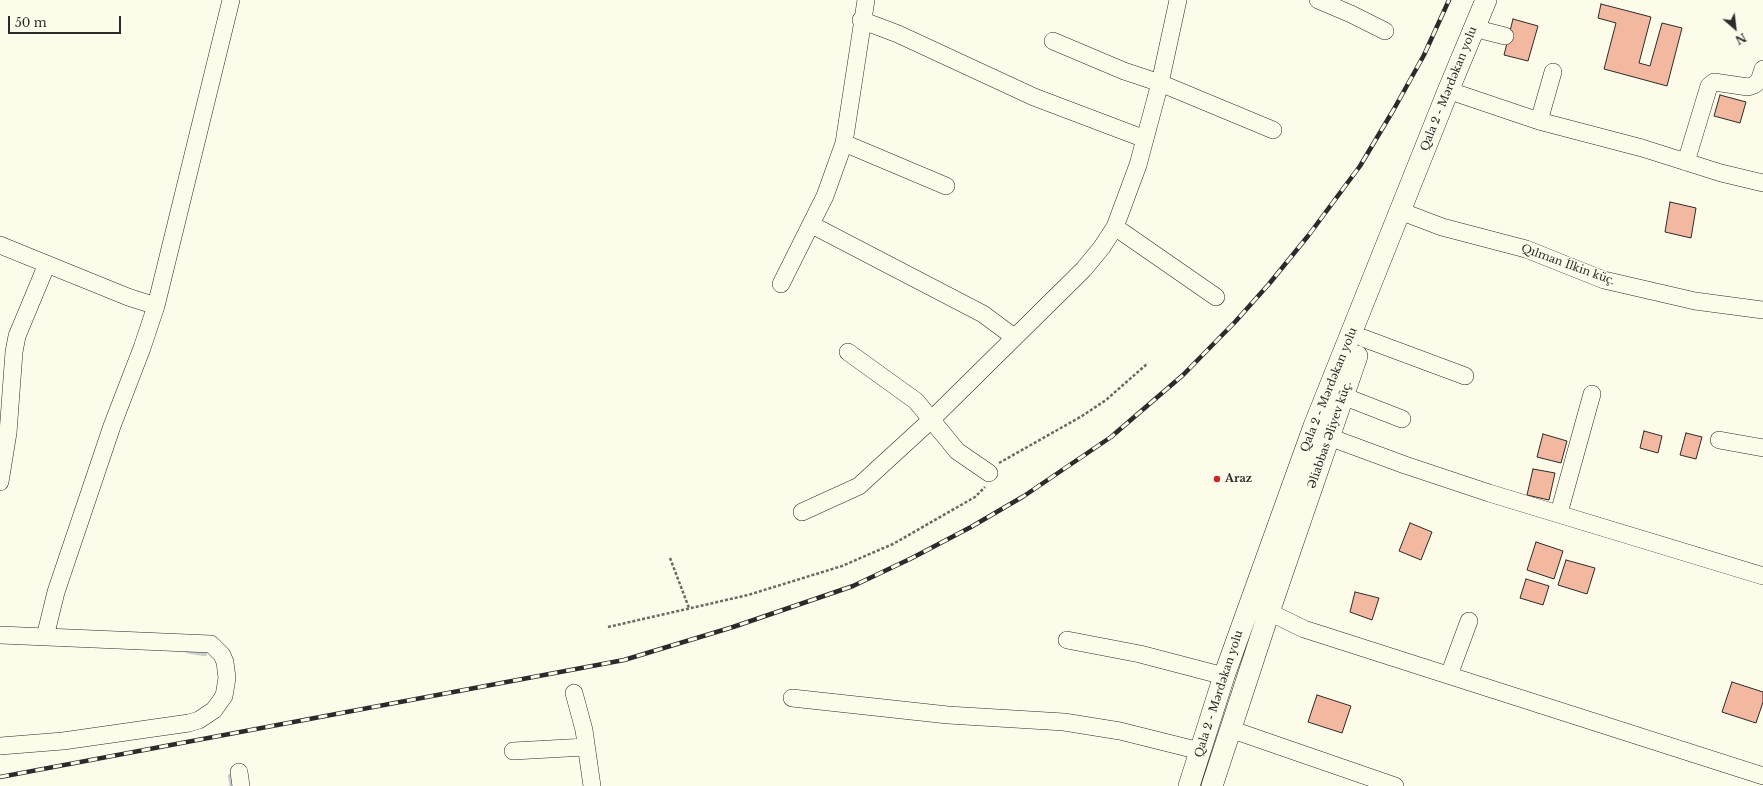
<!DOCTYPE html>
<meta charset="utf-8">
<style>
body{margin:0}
#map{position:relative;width:1763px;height:786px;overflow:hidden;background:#fdfbea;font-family:"Libre Baskerville",serif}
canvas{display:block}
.north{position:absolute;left:1715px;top:8px;width:40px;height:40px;-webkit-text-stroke:3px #fdfbea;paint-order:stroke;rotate:152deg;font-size:11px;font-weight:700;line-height:16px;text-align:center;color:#2b2b2b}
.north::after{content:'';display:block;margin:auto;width:14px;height:18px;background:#2b2b2b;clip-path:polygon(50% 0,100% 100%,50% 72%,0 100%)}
.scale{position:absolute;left:8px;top:16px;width:113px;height:18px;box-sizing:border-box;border:2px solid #2b2b2b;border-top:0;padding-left:5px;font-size:12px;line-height:14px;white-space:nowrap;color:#2b2b2b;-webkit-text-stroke:3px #fdfbea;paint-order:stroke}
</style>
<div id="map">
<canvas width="1763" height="786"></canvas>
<div class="north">N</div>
<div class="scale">50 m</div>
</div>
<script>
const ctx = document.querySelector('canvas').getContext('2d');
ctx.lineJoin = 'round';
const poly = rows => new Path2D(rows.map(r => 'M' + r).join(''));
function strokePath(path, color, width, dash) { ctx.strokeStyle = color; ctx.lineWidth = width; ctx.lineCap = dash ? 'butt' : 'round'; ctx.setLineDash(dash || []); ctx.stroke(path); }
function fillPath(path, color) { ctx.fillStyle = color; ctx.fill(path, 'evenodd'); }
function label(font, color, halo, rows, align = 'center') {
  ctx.font = font + ' "Libre Baskerville",serif'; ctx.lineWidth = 3; ctx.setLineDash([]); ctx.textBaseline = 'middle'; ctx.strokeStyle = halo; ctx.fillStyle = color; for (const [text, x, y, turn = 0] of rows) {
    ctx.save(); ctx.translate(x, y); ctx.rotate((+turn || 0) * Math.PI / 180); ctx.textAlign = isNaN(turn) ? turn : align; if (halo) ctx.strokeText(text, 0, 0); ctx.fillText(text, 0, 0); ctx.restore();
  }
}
const stream = poly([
 [187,651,205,654],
 [230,776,232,786]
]);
const building = poly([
 [1601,4,1651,17,1639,63,1650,66,1662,23,1682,28,1667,86,1604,69,1616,23,1598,18,1601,4],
 [1513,19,1538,26,1528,61,1504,55,1513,19],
 [1720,95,1746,102,1740,123,1714,116,1720,95],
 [1670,202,1696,208,1691,238,1665,232,1670,202],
 [1644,431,1662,436,1658,453,1640,448,1644,431],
 [1686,433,1702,437,1696,459,1680,455,1686,433],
 [1543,434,1567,441,1561,463,1537,457,1543,434],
 [1533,469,1555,473,1549,500,1527,495,1533,469],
 [1410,523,1432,532,1421,560,1399,551,1410,523],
 [1536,542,1563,551,1554,579,1527,570,1536,542],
 [1566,560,1595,568,1587,594,1558,585,1566,560],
 [1526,579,1549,586,1543,605,1520,598,1526,579],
 [1355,592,1379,598,1372,620,1350,612,1355,592],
 [1732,682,1763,692,1763,702,1756,723,1722,712,1732,682],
 [1317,695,1351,706,1342,733,1308,722,1317,695]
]);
const path = poly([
 [999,463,1082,416,1106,400,1148,363],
 [670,558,689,608],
 [608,627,748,595,842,566,893,544,975,497,985,487]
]);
const minor = poly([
 [1318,0,1351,14,1385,31],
 [861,20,898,34,1034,97,1145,139],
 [1485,31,1505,36],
 [1053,41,1124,71,1160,83,1273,130],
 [1459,94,1539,121,1642,148,1721,173,1763,183],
 [1539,121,1553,72],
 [844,143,946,186],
 [1686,162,1709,86,1714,82,1748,87,1754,85,1759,81,1763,69],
 [1400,211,1442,227,1526,249,1604,280,1695,301,1763,310],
 [812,225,983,314,1014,337],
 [1115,227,1216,297],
 [0,245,128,297,156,306],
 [781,284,825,196,844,143,866,0],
 [1363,338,1465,376],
 [848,352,916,401,957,451,989,473],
 [1343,396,1402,419],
 [1329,437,1405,465,1489,493,1763,576],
 [1719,440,1763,448],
 [0,482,8,433,14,352,17,336,47,264],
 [802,512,859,486,932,419,1084,269,1102,247,1115,227,1138,165,1160,83,1178,0],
 [1559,513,1592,394],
 [1269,612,1304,629,1332,638,1763,776],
 [0,635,211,644,222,655,225,662,227,678,224,696,214,710,199,720,189,723,63,741,0,746],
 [45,637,56,592,112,426,142,348,156,306,231,0],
 [1067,640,1140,654,1224,676],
 [1449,675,1469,621],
 [574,693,584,730,592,786],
 [792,698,948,715,1064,722,1120,731,1200,751],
 [1230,729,1395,786],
 [513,751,586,747],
 [239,772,241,786]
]);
const major = poly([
 [1189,786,1224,676,1314,426,1448,91,1486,0],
 [1212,786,1269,612,1357,356]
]);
const rail = poly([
 [0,777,624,660,733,627,853,586,912,558,971,527,1024,496,1111,437,1183,375,1235,322,1269,284,1308,236,1360,166,1394,109,1424,55,1449,0]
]);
const markers = [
 [1217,479,4,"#c62828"]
];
const streetNames = [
 ["Qala 2 - Mərdəkan yolu",1449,89,-68],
 ["Qılman İlkin küç.",1568,265,20],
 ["Qala 2 - Mərdəkan yolu",1329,390,-68],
 ["Əliabbas Əliyev küç.",1330,435,-71],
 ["Qala 2 - Mərdəkan yolu",1219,694,-72]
];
const poiNames = [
 ["Araz",1225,479]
];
strokePath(stream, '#c7d0d0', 4.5);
fillPath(building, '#f2b8a0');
strokePath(building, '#2b2b2b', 1);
strokePath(minor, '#2b2b2b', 18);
strokePath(major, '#2b2b2b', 22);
strokePath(path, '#6a6964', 2.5, [3, 2]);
strokePath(minor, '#fdfbea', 17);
strokePath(major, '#fdfbea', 21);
strokePath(rail, '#2b2b2b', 4.5);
strokePath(rail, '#fdfbea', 3, [9]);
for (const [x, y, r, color] of markers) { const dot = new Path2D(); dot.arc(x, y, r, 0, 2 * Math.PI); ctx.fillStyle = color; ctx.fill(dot); strokePath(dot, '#fdfbea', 1.5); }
label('11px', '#2b2b2b', '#fdfbea', streetNames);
label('bold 11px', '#2b2b2b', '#fdfbea', poiNames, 'left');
</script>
